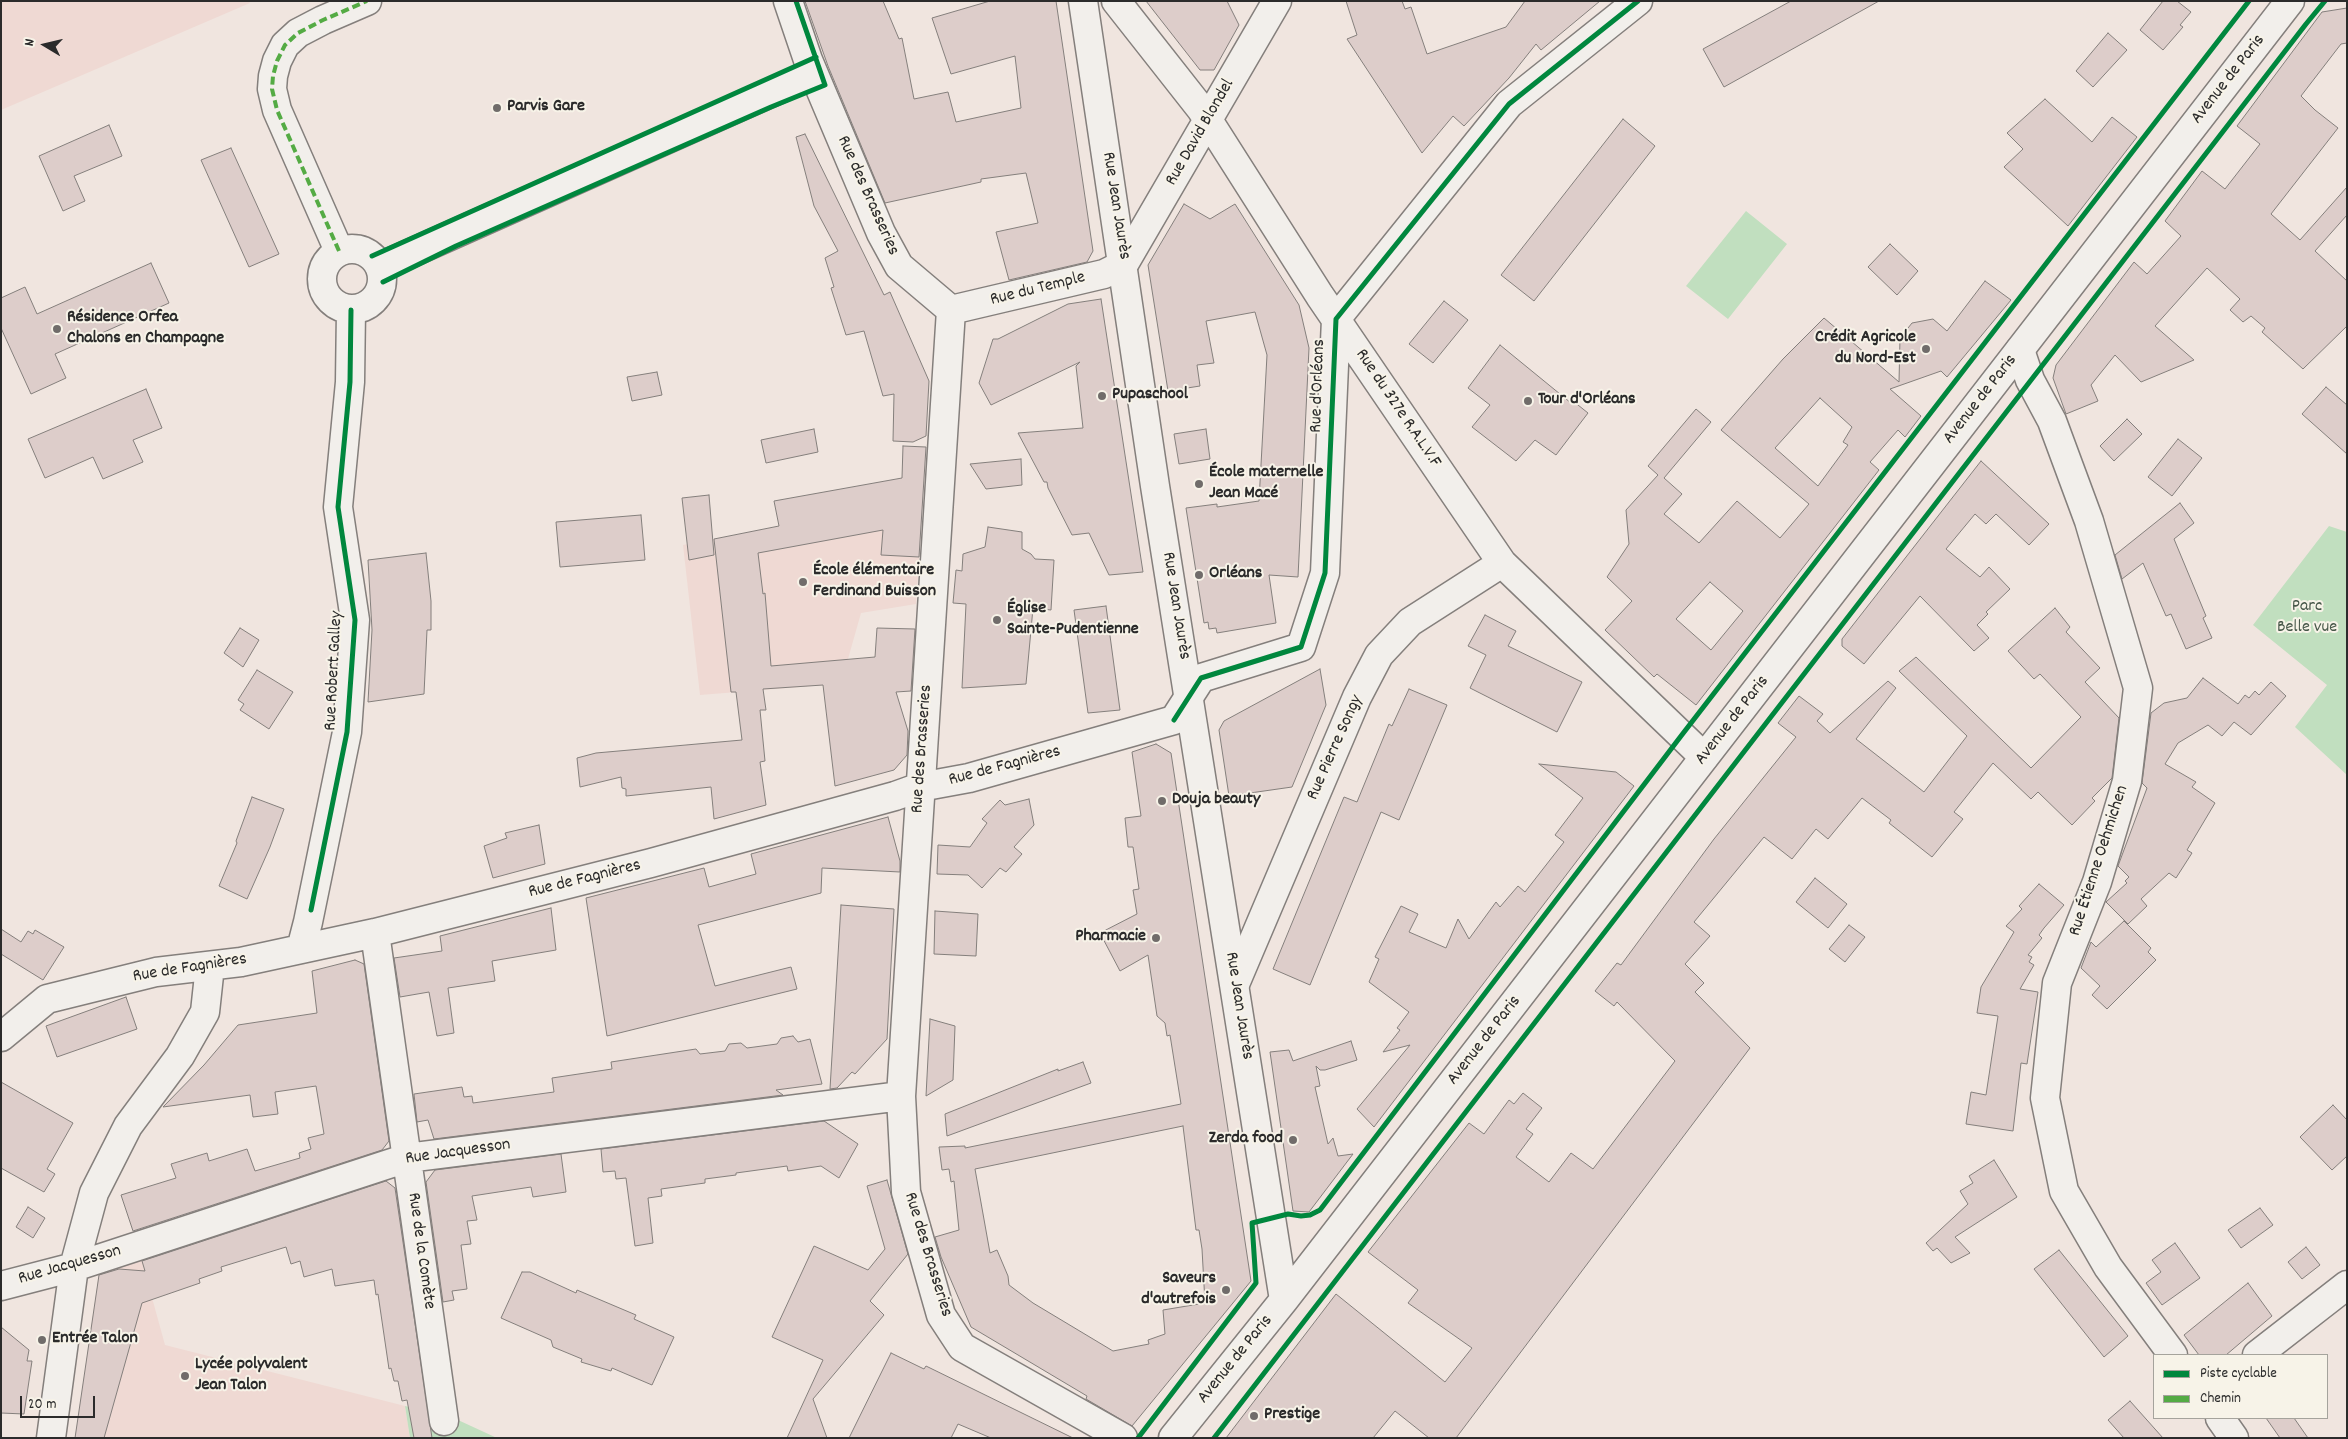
<!DOCTYPE html>
<meta charset="utf-8">
<style>
body{margin:0}
#map{position:relative;width:2348px;height:1439px;overflow:hidden;background:#f0e5df;font-family:Dekko,sans-serif}
canvas{display:block}
.frame{position:absolute;inset:0;border:2px solid #2b2b2b;pointer-events:none}
.legend{position:absolute;left:2153px;top:1354px;width:175px;height:65px;box-sizing:border-box;background:#f7f3e8;border:1px solid #a5a39c;margin:0;padding:6px 9px;list-style:none;font-size:15px;color:#2b2b2b}
.legend li{display:flex;align-items:center;gap:10px;height:25px}
.legend b{width:25px;border:1px solid #a5a39c}
.north{position:absolute;left:20px;top:20px;width:50px;height:50px;-webkit-text-stroke:4px #f7f3e8;paint-order:stroke;rotate:279deg;font-size:14px;font-weight:700;line-height:20px;text-align:center;color:#2b2b2b}
.north::after{content:'';display:block;margin:auto;width:18px;height:22px;background:#2b2b2b;clip-path:polygon(50% 0,100% 100%,50% 72%,0 100%)}
.scale{position:absolute;left:20px;top:1396px;width:75px;height:22px;box-sizing:border-box;border:2px solid #2b2b2b;border-top:0;padding-left:6px;font-size:15px;line-height:18px;white-space:nowrap;color:#2b2b2b;-webkit-text-stroke:4px #f7f3e8;paint-order:stroke}
</style>
<div id="map">
<canvas width="2348" height="1439"></canvas>
<div class="frame"></div>
<ul class="legend">
<li><b style="height:6px;background:#00873e"></b>Piste cyclable</li>
<li><b style="height:6px;background:#54ab44"></b>Chemin</li>
</ul>
<div class="north">N</div>
<div class="scale">20 m</div>
</div>
<script>
const ctx = document.querySelector('canvas').getContext('2d');
ctx.lineJoin = 'round';
function fillPath(path, color) { ctx.fillStyle = color; ctx.fill(path, 'evenodd'); }
const poly = rows => new Path2D(rows.map(r => 'M' + r).join(''));
function strokePath(path, color, width, dash) { ctx.strokeStyle = color; ctx.lineWidth = width; ctx.lineCap = dash ? 'butt' : 'round'; ctx.setLineDash(dash || []); ctx.stroke(path); }
function label(font, color, halo, rows, align = 'center') {
  ctx.font = font + ' Dekko,sans-serif'; ctx.lineWidth = 4; ctx.setLineDash([]); ctx.textBaseline = 'middle'; ctx.strokeStyle = halo; ctx.fillStyle = color; for (const [text, x, y, turn = 0] of rows) {
    ctx.save(); ctx.translate(x, y); ctx.rotate((+turn || 0) * Math.PI / 180); ctx.textAlign = isNaN(turn) ? turn : align; if (halo) ctx.strokeText(text, 0, 0); ctx.fillText(text, 0, 0); ctx.restore();
  }
}
const built = poly([
 [1,1,249,1,250,3,1,110],
 [923,499,916,604,861,613,848,659,850,683,700,695,683,545],
 [140,1254,165,1345,405,1406,410,1438,75,1438,100,1267]
]);
const green = poly([
 [1746,211,1787,244,1728,319,1686,286],
 [2329,526,2347,532,2347,775,2295,727,2327,685,2253,625],
 [405,1406,427,1411,429,1423,458,1420,497,1438,410,1438]
]);
const building = poly([
 [805,1,883,1,899,39,902,38,914,99,948,92,956,122,1021,108,1015,56,951,74,932,18,990,1,1056,1,1093,251,1087,262,1009,280,996,232,1038,223,1026,173,981,179,981,182,885,203,828,66,805,1],
 [1146,1,1227,1,1239,25,1214,70,1200,70,1146,1],
 [1346,1,1402,1,1405,9,1411,7,1427,54,1506,27,1525,1,1600,1,1541,50,1536,44,1509,78,1464,126,1453,116,1422,153,1347,39,1357,35,1346,1],
 [1791,1,1879,1,1724,87,1703,49,1791,1],
 [2163,1,2177,1,2191,12,2180,25,2183,27,2163,50,2140,30,2163,1],
 [2347,8,2347,43,2341,44,2301,96,2315,110,2338,128,2271,214,2300,240,2347,187,2347,215,2315,251,2347,281,2347,326,2303,369,2262,332,2265,328,2251,316,2243,322,2230,310,2240,299,2207,268,2155,326,2194,360,2141,382,2115,355,2091,385,2098,401,2066,414,2053,378,2056,365,2134,262,2147,274,2181,236,2165,221,2202,171,2225,189,2260,144,2237,126,2322,12,2347,8],
 [2108,33,2127,50,2093,87,2076,71,2108,33],
 [2045,99,2092,142,2112,117,2137,137,2068,226,2004,167,2023,149,2007,133,2045,99],
 [1623,119,1655,146,1534,301,1501,275,1623,119],
 [109,125,122,156,74,176,85,201,63,211,39,156,109,125],
 [805,134,884,295,890,292,929,381,926,436,913,442,893,441,894,394,883,396,864,331,846,335,831,288,834,287,825,258,838,251,814,206,796,137,805,134],
 [231,148,279,254,249,267,201,160,231,148],
 [1184,204,1210,219,1235,204,1299,305,1309,348,1298,577,1269,575,1276,623,1217,633,1216,628,1209,629,1208,622,1204,623,1186,508,1217,504,1217,507,1259,501,1267,355,1255,312,1206,321,1214,363,1197,365,1200,386,1168,391,1148,265,1184,204],
 [1890,244,1918,271,1897,295,1868,267,1890,244],
 [151,263,169,303,55,354,66,378,31,394,1,328,1,298,25,287,37,314,151,263],
 [1985,281,2011,300,1947,377,1941,371,1890,389,1921,416,1905,437,1898,430,1870,462,1879,470,1696,705,1657,674,1654,677,1605,630,1632,601,1607,577,1629,544,1626,510,1658,475,1648,466,1696,409,1711,422,1664,478,1682,494,1664,514,1699,543,1737,501,1780,538,1809,504,1721,430,1783,359,1824,318,1899,382,1900,338,1912,323,1933,319,1947,331,1985,281],
 [1820,398,1852,427,1843,442,1848,445,1818,486,1775,448,1820,398],
 [1710,582,1743,611,1711,650,1676,619,1710,582],
 [1101,299,1143,572,1109,575,1089,533,1072,535,1048,488,1047,482,1044,482,1018,433,1083,428,1076,366,1080,362,991,405,979,383,993,339,998,339,1068,304,1101,299],
 [1444,301,1468,320,1433,363,1409,344,1444,301],
 [1500,345,1571,403,1573,401,1588,413,1556,455,1535,440,1516,461,1472,427,1490,405,1468,388,1500,345],
 [657,372,662,395,632,401,627,377,657,372],
 [2326,387,2347,405,2347,454,2302,414,2326,387],
 [146,389,162,428,133,440,143,462,103,479,93,457,45,478,28,439,146,389],
 [2127,419,2142,434,2114,461,2100,446,2127,419],
 [814,429,818,452,766,463,761,440,814,429],
 [1206,429,1210,459,1179,464,1174,434,1206,429],
 [2178,439,2202,458,2172,496,2148,477,2178,439],
 [903,446,926,447,919,557,881,555,883,530,758,553,763,594,765,593,771,666,875,657,877,628,915,629,911,691,896,692,908,731,907,755,894,770,835,786,823,685,763,689,766,710,760,710,765,761,760,762,766,805,714,819,711,787,626,796,626,789,622,788,621,777,580,787,577,758,596,753,742,740,736,692,731,692,714,539,779,526,774,501,902,478,903,446],
 [1021,459,1022,485,986,489,970,464,1021,459],
 [1981,461,2049,524,2029,545,1996,514,1986,524,1975,514,1946,549,1980,577,1989,567,2010,589,1986,612,1988,614,1977,625,1989,638,1974,651,1920,596,1864,664,1842,646,1842,639,1981,461],
 [709,495,714,555,689,560,682,498,709,495],
 [2180,503,2194,523,2174,539,2206,616,2203,618,2212,638,2186,649,2171,614,2166,616,2143,563,2122,579,2115,555,2180,503],
 [641,515,645,560,560,567,556,522,641,515],
 [988,527,1022,532,1022,549,1031,554,1035,559,1054,560,1051,610,1033,608,1026,684,962,688,966,604,953,603,956,570,962,571,963,554,985,547,988,527],
 [426,553,431,601,431,630,427,630,424,694,368,702,372,630,368,560,426,553],
 [1106,606,1120,710,1088,713,1074,610,1106,606],
 [2055,608,2070,627,2066,632,2100,668,2085,682,2119,718,2112,778,2092,798,2095,801,2072,825,2038,792,2031,799,1993,763,1954,812,1963,819,1932,857,1889,823,1891,820,1862,798,1828,839,1816,829,1792,859,1764,837,1694,922,1710,936,1685,964,1704,983,1695,992,1750,1048,1456,1438,1429,1438,1395,1411,1373,1438,1226,1438,1336,1294,1445,1382,1472,1348,1408,1303,1418,1290,1368,1252,1469,1123,1484,1134,1509,1100,1514,1104,1523,1093,1542,1108,1526,1129,1533,1134,1516,1157,1549,1182,1571,1153,1593,1169,1675,1061,1617,1002,1614,1006,1595,991,1617,963,1621,965,1714,839,1796,737,1778,723,1799,696,1823,714,1817,721,1830,733,1888,681,1896,688,1856,739,1924,792,1967,736,1899,671,1916,657,2031,768,2081,717,2040,674,2034,679,2008,651,2055,608],
 [1485,615,1516,631,1508,646,1582,682,1557,732,1470,688,1486,655,1468,646,1485,615],
 [240,628,259,640,243,667,224,653,240,628],
 [1320,669,1326,705,1292,787,1229,796,1219,730,1224,721,1320,669],
 [257,670,293,692,269,729,240,710,244,704,238,700,257,670],
 [2203,678,2238,704,2245,695,2249,698,2255,691,2259,695,2271,682,2286,696,2251,735,2234,722,2222,736,2208,725,2178,743,2165,764,2196,782,2192,787,2215,803,2187,850,2192,853,2176,878,2169,873,2141,899,2147,906,2128,924,2106,902,2127,883,2125,881,2129,877,2118,866,2147,788,2142,783,2151,713,2164,703,2187,698,2203,678],
 [1409,689,1447,705,1399,820,1381,812,1310,985,1273,969,1344,797,1357,802,1389,724,1392,726,1409,689],
 [1156,744,1171,753,1251,1281,1132,1426,1086,1399,1087,1396,971,1327,941,1257,935,1237,959,1230,954,1181,951,1182,949,1169,942,1170,939,1147,965,1146,965,1148,1181,1104,1170,1035,1167,1036,1165,1023,1157,1016,1148,955,1120,971,1100,933,1137,914,1133,890,1139,889,1133,847,1128,847,1125,818,1141,816,1132,752,1156,744],
 [1183,1126,1196,1230,1199,1230,1202,1249,1205,1303,1163,1310,1165,1334,1148,1340,1149,1344,1113,1351,1033,1303,1009,1285,1008,1276,997,1250,990,1253,975,1169,1183,1126],
 [1539,764,1616,772,1634,786,1374,1127,1357,1109,1410,1045,1383,1052,1400,1030,1397,1028,1409,1012,1369,982,1379,959,1375,957,1401,906,1418,914,1409,932,1446,948,1458,919,1469,939,1496,902,1500,907,1518,886,1525,892,1564,842,1555,835,1583,798,1539,764],
 [252,797,284,809,270,847,247,899,219,886,237,843,236,841,252,797],
 [1029,799,1034,825,1014,847,1022,854,1006,872,1000,868,982,888,968,875,937,874,938,845,970,847,987,823,982,819,1000,800,1005,805,1029,799],
 [888,817,900,861,900,872,822,868,821,893,698,925,715,986,791,967,797,989,607,1036,586,898,704,868,709,887,756,874,751,854,888,817],
 [539,825,545,864,493,878,484,846,507,838,505,833,539,825],
 [1815,878,1847,904,1828,928,1796,902,1815,878],
 [2039,884,2064,905,2044,928,2039,935,2042,938,2028,955,2032,957,2029,962,2034,965,2020,989,2038,992,2027,1064,2021,1063,2013,1131,1966,1124,1971,1092,1986,1095,1998,1016,1977,1013,1981,987,2014,932,2006,926,2022,909,2019,906,2039,884],
 [841,905,894,909,887,1039,855,1074,852,1072,837,1088,830,1089,841,905],
 [551,908,556,950,492,961,495,981,448,988,454,1033,437,1036,429,992,400,997,394,958,442,951,440,936,551,908],
 [935,911,978,914,976,956,934,954,935,911],
 [2124,921,2151,948,2148,952,2156,960,2107,1009,2092,995,2100,986,2081,968,2091,942,2096,947,2124,921],
 [1849,925,1865,937,1845,962,1829,949,1849,925],
 [1,929,21,942,28,931,33,934,35,930,64,947,43,980,1,954,1,929],
 [355,960,364,964,389,1141,382,1150,133,1231,121,1195,176,1178,171,1164,207,1153,209,1161,247,1149,255,1171,300,1158,299,1153,311,1149,308,1138,324,1134,316,1086,275,1092,278,1114,253,1117,250,1095,163,1107,204,1065,238,1025,317,1013,312,971,355,960],
 [126,997,137,1029,57,1057,46,1026,126,997],
 [930,1019,955,1026,953,1080,926,1096,930,1019],
 [793,1036,798,1042,810,1039,822,1084,776,1090,783,1095,434,1139,428,1120,417,1122,414,1094,462,1087,464,1097,472,1096,473,1103,554,1092,552,1078,612,1069,611,1062,696,1049,700,1054,725,1051,729,1044,741,1043,747,1048,777,1044,781,1038,793,1036],
 [1351,1041,1357,1060,1325,1070,1320,1070,1316,1066,1320,1086,1315,1087,1328,1144,1333,1138,1338,1156,1353,1154,1309,1212,1293,1211,1270,1052,1289,1050,1293,1061,1351,1041],
 [1083,1062,1091,1083,947,1136,945,1114,1058,1069,1058,1071,1083,1062],
 [1,1082,73,1123,47,1169,55,1174,44,1192,1,1168,1,1082],
 [2333,1105,2347,1120,2347,1156,2332,1170,2300,1137,2333,1105],
 [824,1121,858,1144,839,1178,821,1166,788,1171,787,1166,736,1173,736,1175,705,1179,705,1183,661,1189,662,1196,648,1198,653,1243,635,1246,626,1178,616,1179,615,1171,603,1172,601,1149,824,1121],
 [561,1154,566,1192,533,1197,531,1187,472,1196,477,1220,467,1221,471,1244,461,1245,467,1289,452,1291,454,1300,443,1302,426,1182,435,1170,561,1154],
 [1994,1160,2017,1197,1955,1237,1970,1253,1951,1263,1937,1248,1933,1251,1926,1243,1968,1204,1960,1191,1973,1183,1969,1176,1994,1160],
 [887,1180,908,1254,870,1301,884,1315,813,1399,827,1438,787,1438,823,1360,772,1337,814,1246,868,1270,885,1249,867,1186,887,1180],
 [386,1181,395,1188,432,1438,414,1438,407,1400,402,1401,398,1381,394,1381,391,1368,389,1369,378,1294,376,1295,374,1280,335,1286,332,1269,304,1277,300,1261,291,1264,286,1247,221,1267,222,1271,199,1279,200,1283,142,1303,104,1438,75,1438,99,1275,119,1269,145,1271,142,1261,386,1181],
 [28,1207,45,1218,33,1238,16,1227,28,1207],
 [2260,1208,2273,1225,2241,1248,2228,1230,2260,1208],
 [2175,1243,2200,1278,2162,1305,2146,1283,2161,1272,2152,1260,2175,1243],
 [2306,1247,2320,1265,2302,1279,2288,1262,2306,1247],
 [2059,1250,2128,1336,2104,1357,2034,1269,2059,1250],
 [522,1272,530,1272,576,1293,577,1290,636,1315,634,1319,674,1337,652,1385,612,1368,611,1371,581,1362,582,1359,553,1347,551,1340,501,1318,522,1272],
 [2248,1283,2272,1316,2226,1355,2199,1355,2184,1335,2248,1283],
 [1,1327,29,1350,27,1361,32,1361,24,1414,1,1413,1,1327],
 [891,1353,924,1369,926,1366,1073,1438,991,1438,958,1424,951,1438,849,1438,891,1353],
 [2130,1401,2163,1438,2124,1438,2108,1420,2130,1401],
 [2266,1418,2294,1418,2308,1438,2280,1438,2266,1418]
]);
const minor = poly([
 [788,1,808,60,881,233,899,266,951,310,901,1096,906,1192,941,1315,962,1347,1123,1438],
 [1116,1,1201,109,1320,296,1502,563,1704,757],
 '322 279a30 30 0 1 1 60 0a30 30 0 1 1-60 0Z',
 [339,251,277,110,272,89,273,76,277,61,285,45,298,33,323,20,367,1],
 [380,267,813,74],
 [951,310,1104,274,1124,264,1277,1],
 [2020,350,2030,380,2052,421,2089,521,2138,688,2127,781,2097,882,2057,983,2045,1098,2064,1191,2108,1267,2173,1355],
 [375,933,444,1421],
 [301,949,308,922,347,732,355,620,338,507,350,382,351,310],
 [1235,984,1357,697,1379,655,1410,622,1502,563],
 [1,1037,47,999,156,972,241,962,375,933,651,863,895,796,920,787,969,778,1174,720,1201,678,1301,647,1325,573,1336,319,1509,104,1638,1],
 [1,1286,74,1267,407,1158,901,1096],
 [2257,1355,2347,1285],
 [2220,1418,2234,1438],
 [51,1438,74,1267,94,1193,128,1126,180,1056,205,1012,210,966]
]);
const secondary = poly([
 [1083,1,1155,486,1284,1300],
 [1173,1438,1284,1300,2290,1]
]);
const quiet = poly([
 [339,251,277,110,272,89,273,76,277,61,285,45,298,33,323,20,367,1]
]);
const cycleway = poly([
 [372,256,816,57],
 [383,282,456,246,771,107,825,85,796,1],
 [1174,720,1201,678,1301,647,1325,573,1336,319,1509,104,1638,1],
 [311,910,347,732,355,620,338,507,350,382,351,310],
 [1138,1438,1256,1283,1252,1223,1288,1214,1301,1216,1310,1215,1320,1210,1681,736,2249,1],
 [1214,1438,2306,24,2325,1]
]);
const markers = [
 [497,108,5,"#706c6a"],
 [57,329,5,"#706c6a"],
 [1926,349,5,"#706c6a"],
 [1102,396,5,"#706c6a"],
 [1528,401,5,"#706c6a"],
 [1199,484,5,"#706c6a"],
 [1199,575,5,"#706c6a"],
 [803,582,5,"#706c6a"],
 [997,620,5,"#706c6a"],
 [1162,801,5,"#706c6a"],
 [1156,938,5,"#706c6a"],
 [1293,1140,5,"#706c6a"],
 [1226,1290,5,"#706c6a"],
 [42,1340,5,"#706c6a"],
 [185,1376,5,"#706c6a"],
 [1254,1416,5,"#706c6a"]
];
const streetNames = [
 ["Avenue de Paris",2229,80,-52],
 ["Rue David Blondel",1201,133,-60],
 ["Rue des Brasseries",867,196,66],
 ["Rue Jean Jaurès",1115,206,81],
 ["Rue du Temple",1038,290,-14],
 ["Rue d'Orléans",1319,386,-88],
 ["Avenue de Paris",1981,400,-52],
 ["Rue du 327e R.A.L.V.F",1397,409,56],
 ["Rue Jean Jaurès",1175,606,81],
 ["Rue Robert Galley",335,671,-87],
 ["Avenue de Paris",1733,721,-52],
 ["Rue Pierre Songy",1336,748,-66],
 ["Rue des Brasseries",923,749,-86],
 ["Rue de Fagnières",1005,767,-15],
 ["Rue Étienne Oehmichen",2100,861,-72],
 ["Rue de Fagnières",585,880,-14],
 ["Rue de Fagnières",190,969,-9],
 ["Rue Jean Jaurès",1238,1006,81],
 ["Avenue de Paris",1485,1041,-52],
 ["Rue Jacquesson",458,1153,-8],
 ["Rue de la Comète",420,1251,82],
 ["Rue des Brasseries",927,1255,73],
 ["Rue Jacquesson",70,1266,-16],
 ["Avenue de Paris",1236,1360,-51]
];
const poiNames = [
 ["Parvis Gare",507,108],
 ["Résidence Orfea",67,319],
 ["Chalons en Champagne",67,340],
 ["Crédit Agricole",1916,339,"right"],
 ["du Nord-Est",1916,360,"right"],
 ["Pupaschool",1112,396],
 ["Tour d'Orléans",1538,401],
 ["École maternelle",1209,474],
 ["Jean Macé",1209,495],
 ["École élémentaire",813,572],
 ["Ferdinand Buisson",813,593],
 ["Orléans",1209,575],
 ["Église",1007,610],
 ["Sainte-Pudentienne",1007,631],
 ["Douja beauty",1172,801],
 ["Pharmacie",1146,938,"right"],
 ["Zerda food",1283,1140,"right"],
 ["Saveurs",1216,1280,"right"],
 ["d'autrefois",1216,1301,"right"],
 ["Entrée Talon",52,1340],
 ["Lycée polyvalent",195,1366],
 ["Jean Talon",195,1387],
 ["Prestige",1264,1416]
];
const parkNames = [
 ["Parc",2307,608],
 ["Belle vue",2307,629]
];
fillPath(built, '#efd9d3');
fillPath(green, '#c1dfbf');
fillPath(building, '#ddcdca');
strokePath(building, '#847f7c', 1);
strokePath(minor, '#847f7c', 31);
strokePath(secondary, '#847f7c', 31);
strokePath(minor, '#f2efeb', 28);
strokePath(secondary, '#f2efeb', 28);
strokePath(quiet, '#54ab44', 4, [8, 4]);
strokePath(cycleway, '#00873e', 5);
for (const [x, y, r, color] of markers) { const dot = new Path2D(); dot.arc(x, y, r, 0, 2 * Math.PI); ctx.fillStyle = color; ctx.fill(dot); strokePath(dot, '#f7f3e8', 2); }
label('18px', '#2b2b2b', '#f7f3e8', streetNames);
label('bold 18px', '#2b2b2b', '#f7f3e8', poiNames, 'left');
label('18px', '#475749', '#f7f3e8', parkNames);
</script>
